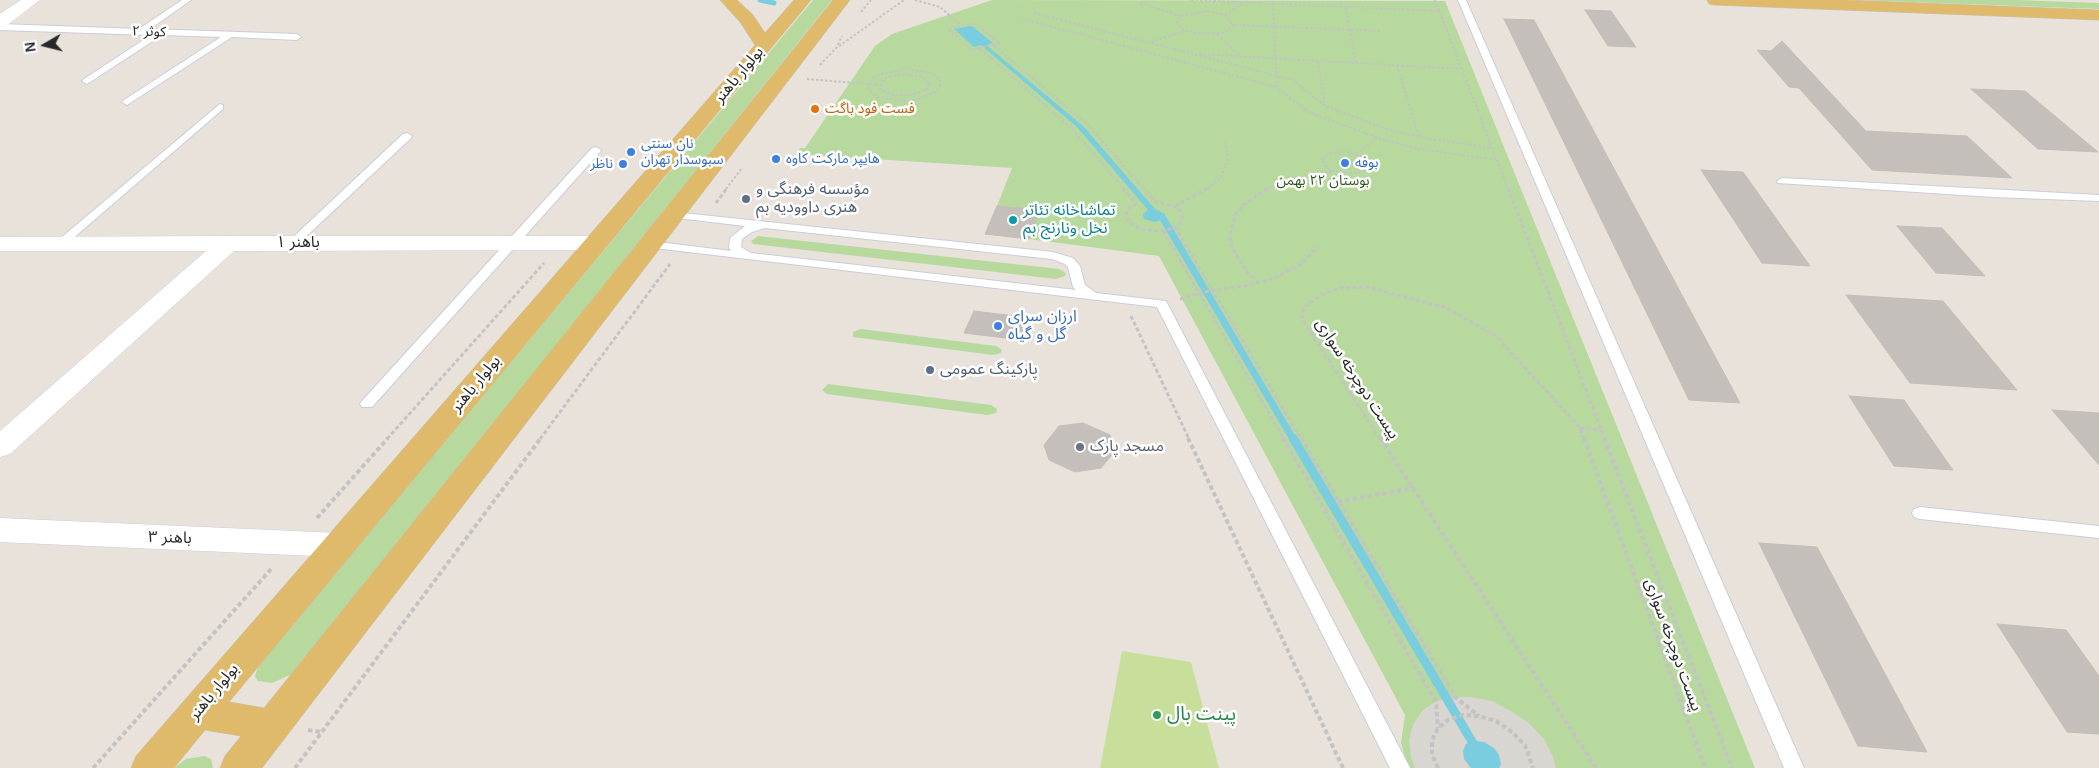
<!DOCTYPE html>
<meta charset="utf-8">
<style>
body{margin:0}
#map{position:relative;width:2099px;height:768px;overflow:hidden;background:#e9e2db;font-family:Arial,sans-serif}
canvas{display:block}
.north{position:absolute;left:20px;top:20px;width:50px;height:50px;-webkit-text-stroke:4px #fff;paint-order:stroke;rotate:262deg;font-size:14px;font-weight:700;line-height:20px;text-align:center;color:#282828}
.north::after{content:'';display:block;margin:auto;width:18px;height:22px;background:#282828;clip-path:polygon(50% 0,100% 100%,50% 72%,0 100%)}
</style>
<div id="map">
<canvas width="2099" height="768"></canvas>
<div class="north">N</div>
</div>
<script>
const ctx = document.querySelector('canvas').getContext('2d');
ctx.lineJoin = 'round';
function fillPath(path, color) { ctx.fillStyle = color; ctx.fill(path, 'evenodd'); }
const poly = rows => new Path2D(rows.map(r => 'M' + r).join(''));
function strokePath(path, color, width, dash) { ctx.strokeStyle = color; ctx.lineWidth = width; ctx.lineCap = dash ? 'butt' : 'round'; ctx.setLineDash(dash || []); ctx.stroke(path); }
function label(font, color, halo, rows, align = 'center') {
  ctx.font = font + ' Arial,"Noto Sans Arabic",sans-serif'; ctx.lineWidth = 5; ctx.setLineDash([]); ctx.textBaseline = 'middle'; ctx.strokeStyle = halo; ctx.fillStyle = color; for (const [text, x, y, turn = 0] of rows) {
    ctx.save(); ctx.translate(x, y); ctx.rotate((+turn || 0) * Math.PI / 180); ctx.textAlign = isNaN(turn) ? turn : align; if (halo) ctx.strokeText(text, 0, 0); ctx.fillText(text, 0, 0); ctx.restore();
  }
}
const green = poly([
 [813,0,832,0,297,669,290,675,272,683,258,681,255,676,259,664],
 [992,0,1445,1,1755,768,1408,768,1401,743,1405,715,1159,256,1029,239,1038,210,997,206,1012,168,796,154,800,148,805,148,875,46,892,34],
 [1854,0,2015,0,2099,3,2099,9],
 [758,236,1059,269,1066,273,1065,276,1056,279,753,244,751,241],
 [861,329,996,346,1002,350,1001,353,993,355,853,337,853,332],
 [828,384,991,405,997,409,996,413,987,415,827,394,822,390],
 [205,756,211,759,213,768,174,768,186,759]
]);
const pitch = poly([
 [1122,651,1191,662,1219,768,1100,768]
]);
const plaza = poly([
 [1452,697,1471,697,1492,701,1511,711,1529,723,1544,739,1553,757,1556,768,1499,768,1501,764,1475,741,1466,744,1464,759,1471,768,1415,768,1411,758,1409,740,1413,725,1422,711,1435,702]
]);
const water = poly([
 [972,26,993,43,986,45,1083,126,1155,209,1165,214,1165,219,1155,222,1144,219,1143,214,1148,210,1077,127,981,45,974,47,954,29],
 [1475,741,1484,742,1494,748,1499,755,1501,764,1499,768,1471,768,1464,759,1463,751,1466,744]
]);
const streamFar2 = poly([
 [760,0,774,3]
]);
const streamFar1 = poly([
 [1164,220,1293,439]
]);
const stream = poly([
 [1293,438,1477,750]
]);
const building = poly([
 [1585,10,1611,11,1636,47,1608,46,1585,10],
 [1504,19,1534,20,1740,403,1689,400,1504,19],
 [1782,41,1866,131,1967,136,2012,178,1872,170,1799,88,1789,87,1757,50,1771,51,1782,41],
 [1971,89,2025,91,2098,152,2038,149,1971,89],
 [1701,170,1743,172,1810,266,1762,263,1701,170],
 [997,206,1039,210,1029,239,985,234,997,206],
 [1897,226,1942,228,1985,276,1936,273,1897,226],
 [1846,295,1943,301,2017,390,1910,383,1846,295],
 [974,311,1031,318,1022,340,964,333,974,311],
 [1849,396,1904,400,1953,470,1894,466,1849,396],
 [2052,410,2099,413,2099,465,2052,410],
 [1083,423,1110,435,1116,450,1101,468,1075,472,1049,460,1044,445,1059,426,1083,423],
 [1759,543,1817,547,1927,752,1858,746,1759,543],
 [1997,624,2066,630,2099,676,2099,734,2067,732,1997,624]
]);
const pathFar2 = poly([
 [915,0,940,7,961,25],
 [1191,0,1440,11],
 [1435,0,1508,189],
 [1140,3,1181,16],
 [1273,4,1277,87],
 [1346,7,1356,63],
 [1207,11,1225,15,1234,25,1226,32,1206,34,1186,31,1178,25,1177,22,1181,16,1207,11],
 [861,12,871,0],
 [1034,13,1293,80,1325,106,1387,129,1424,138,1493,148],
 [1225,15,1243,3],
 [1023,19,1277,87,1308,112,1378,138,1418,149,1498,160],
 [1234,25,1380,31],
 [1217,34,1240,56],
 [1151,42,1185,31],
 [979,48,993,45],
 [836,49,842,36],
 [1199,54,1462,69],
 [1318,61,1325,105],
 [820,65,835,49,904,0],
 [1397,65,1419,137],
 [907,69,931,73,939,78,941,84,937,91,916,100,902,101,876,97,870,91,868,85,872,79,881,74,907,69],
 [906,74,923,77,930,84,927,89,913,95,893,95,880,89,882,81,888,77,906,74],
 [807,79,879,85],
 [1347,152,1363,158,1368,166,1359,173,1342,173,1327,168,1322,159,1331,153,1347,152],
 [1356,154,1378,138],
 [726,189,742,168],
 [1124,189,1072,129,979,48,972,50,948,29,975,23,1000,43,993,45,1088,125,1144,189],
 [1207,189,1221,177,1228,159,1224,141],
 [1264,189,1292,179,1334,171]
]);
const pathFar1 = poly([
 [1123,188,1136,204,1129,208,1126,214,1129,222,1141,229,1157,231,1171,229,1181,223,1182,214,1178,208,1154,201,1143,188],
 [1508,188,1605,439],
 [716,203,727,188],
 [1175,206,1208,188],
 [1175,227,1301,439],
 [1163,231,1284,439],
 [1259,283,1247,272,1232,248,1230,237,1235,215,1242,206,1268,188],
 [1180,299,1212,290,1244,286,1275,278,1301,264,1318,247],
 [1131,316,1189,439],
 [1580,428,1601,430],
 [387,439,544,263],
 [540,439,670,264],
 [1380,439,1305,324,1302,314,1306,306,1321,295,1340,288,1367,287,1447,308,1496,336,1580,428,1584,439]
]);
const path = poly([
 [1188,438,1343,768],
 [1283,438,1436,702,1438,728],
 [1301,438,1455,697,1479,716],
 [1380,438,1596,768],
 [1584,438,1705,768],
 [1604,438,1732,768],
 [1338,502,1413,488],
 [317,518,388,438],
 [308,730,322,732],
 [93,768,273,567],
 [295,768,541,438],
 [1438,768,1432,755,1432,740,1438,728,1448,720,1463,715,1479,716,1496,721,1512,732,1525,745,1533,768]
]);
const lane = poly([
 [182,0,191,0,150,29,297,34,301,37,297,40,232,37,127,105,122,102,124,100,221,37,162,35,87,84,82,81,84,79,151,35,0,30,0,24,139,29,182,0],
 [1458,0,1466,0,1804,768,1784,768,1458,0],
 [220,104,223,105,223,109,64,246,56,246,54,244,56,242,220,104],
 [407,133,412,136,411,138,297,245,289,245,287,243,289,241,403,134,407,133],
 [596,147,601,150,600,152,372,407,362,407,360,404,362,401,592,148,596,147],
 [1782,178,2099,195,2099,201,1993,197,1778,183,1777,181,1782,178],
 [673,212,1053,252,1073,258,1080,266,1085,285,1096,293,1166,301,1410,768,1390,768,1157,307,646,247,644,245,650,241,731,251,729,248,730,238,745,226,669,217,667,215,673,212],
 [765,228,1052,259,1065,264,1068,267,1073,287,1076,290,751,253,741,247,742,239,752,232,765,228],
 [1920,507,2099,526,2099,538,1920,519,1914,517,1912,513,1914,509,1920,507]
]);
const street = poly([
 [229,236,597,236,605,238,609,243,605,248,597,250,234,251,10,454,0,457,0,431,206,251,0,251,0,237,229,236],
 [0,518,339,533,350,537,355,545,350,553,339,557,0,542,0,518]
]);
const secondary = poly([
 [21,0,40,0,6,26,0,27,0,14,21,0]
]);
const primary = poly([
 [720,0,737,0,753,15,765,33,794,0,811,0,229,702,264,708,833,0,850,0,262,768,220,768,225,756,241,736,205,730,174,768,131,768,136,756,755,45,740,22,720,0],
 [1707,0,1844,0,2099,10,2099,20,1715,5,1709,4,1707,0]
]);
const markers = [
 [815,109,5,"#e8710a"],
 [631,152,5,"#3f7fe0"],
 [776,159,5,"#3f7fe0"],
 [1345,163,5,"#3f7fe0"],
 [623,164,5,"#3f7fe0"],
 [746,199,5,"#5c6f8a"],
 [1013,220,5,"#0f9aa8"],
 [998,326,5,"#3f7fe0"],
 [930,370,5,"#5c6f8a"],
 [1080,447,5,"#6b7280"],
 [1157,715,5,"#2e9e5b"]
];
const farStreetnames = [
 ["کوثر ۲",149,32,2]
];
const farFoodnames = [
 ["فست فود باگت",825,109]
];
const farShopnames = [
 ["نان سنتی",641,144],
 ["سبوسدار تهران",641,160],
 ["هایپر مارکت کاوه",786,159],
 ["بوفه",1355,163],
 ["ناظر",613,164,"right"]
];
const farParknames = [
 ["بوستان ۲۲ بهمن",1323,181]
];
const streetNames = [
 ["بولوار باهنر",739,75,-50],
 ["باهنر ۱",298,243],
 ["پیست دوچرخه سواری",1357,379,57],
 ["بولوار باهنر",476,384,-50],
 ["باهنر ۳",170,538,2],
 ["پیست دوچرخه سواری",1673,645,70],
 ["بولوار باهنر",214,692,-50]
];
const serviceNames = [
 ["مؤسسه فرهنگی و",756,190],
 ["هنری داوودیه بم",756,208],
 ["پارکینگ عمومی",940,370]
];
const cultureNames = [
 ["تماشاخانه تئاتر",1023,211],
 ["نخل ونارنج بم",1023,229]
];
const shopNames = [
 ["ارزان سرای",1008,317],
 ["گل و گیاه",1008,335]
];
const worshipNames = [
 ["مسجد پارک",1090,447]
];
const nearLeisurenames = [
 ["پینت بال",1167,715]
];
fillPath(green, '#b7d99e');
fillPath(pitch, '#c8df9b');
fillPath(plaza, '#d9d5d1');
fillPath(water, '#7accdf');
strokePath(streamFar2, '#7accdf', 5);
strokePath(streamFar1, '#7accdf', 7);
strokePath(stream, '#7accdf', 9);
fillPath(building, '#c4bfbb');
strokePath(building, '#c3bdb5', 1);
strokePath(lane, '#caced8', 2);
strokePath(street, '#caced8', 1);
strokePath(secondary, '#caced8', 1);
strokePath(primary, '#c3c3c3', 1);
strokePath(pathFar2, '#c3c3c3', 2, [2.5, 2]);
strokePath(pathFar1, '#c3c3c3', 3, [4, 2.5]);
strokePath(path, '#c3c3c3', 4, [4.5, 3]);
fillPath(lane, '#fff');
fillPath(street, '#fff');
fillPath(secondary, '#fff');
fillPath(primary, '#deba6a');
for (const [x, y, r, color] of markers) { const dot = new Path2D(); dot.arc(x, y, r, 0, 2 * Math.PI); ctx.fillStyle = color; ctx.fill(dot); strokePath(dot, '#fff', 2); }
label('14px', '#282828', '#fff', farStreetnames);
label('14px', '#c56008', '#fff', farFoodnames, 'left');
label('14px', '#366cbe', '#fff', farShopnames, 'left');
label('14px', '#325b22', '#fff', farParknames);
label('16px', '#282828', '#fff', streetNames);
label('16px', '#4e5e75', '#fff', serviceNames, 'left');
label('16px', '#0d838f', '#fff', cultureNames, 'left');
label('16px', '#366cbe', '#fff', shopNames, 'left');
label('16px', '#5b616d', '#fff', worshipNames, 'left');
label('19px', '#27864d', '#fff', nearLeisurenames, 'left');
</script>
